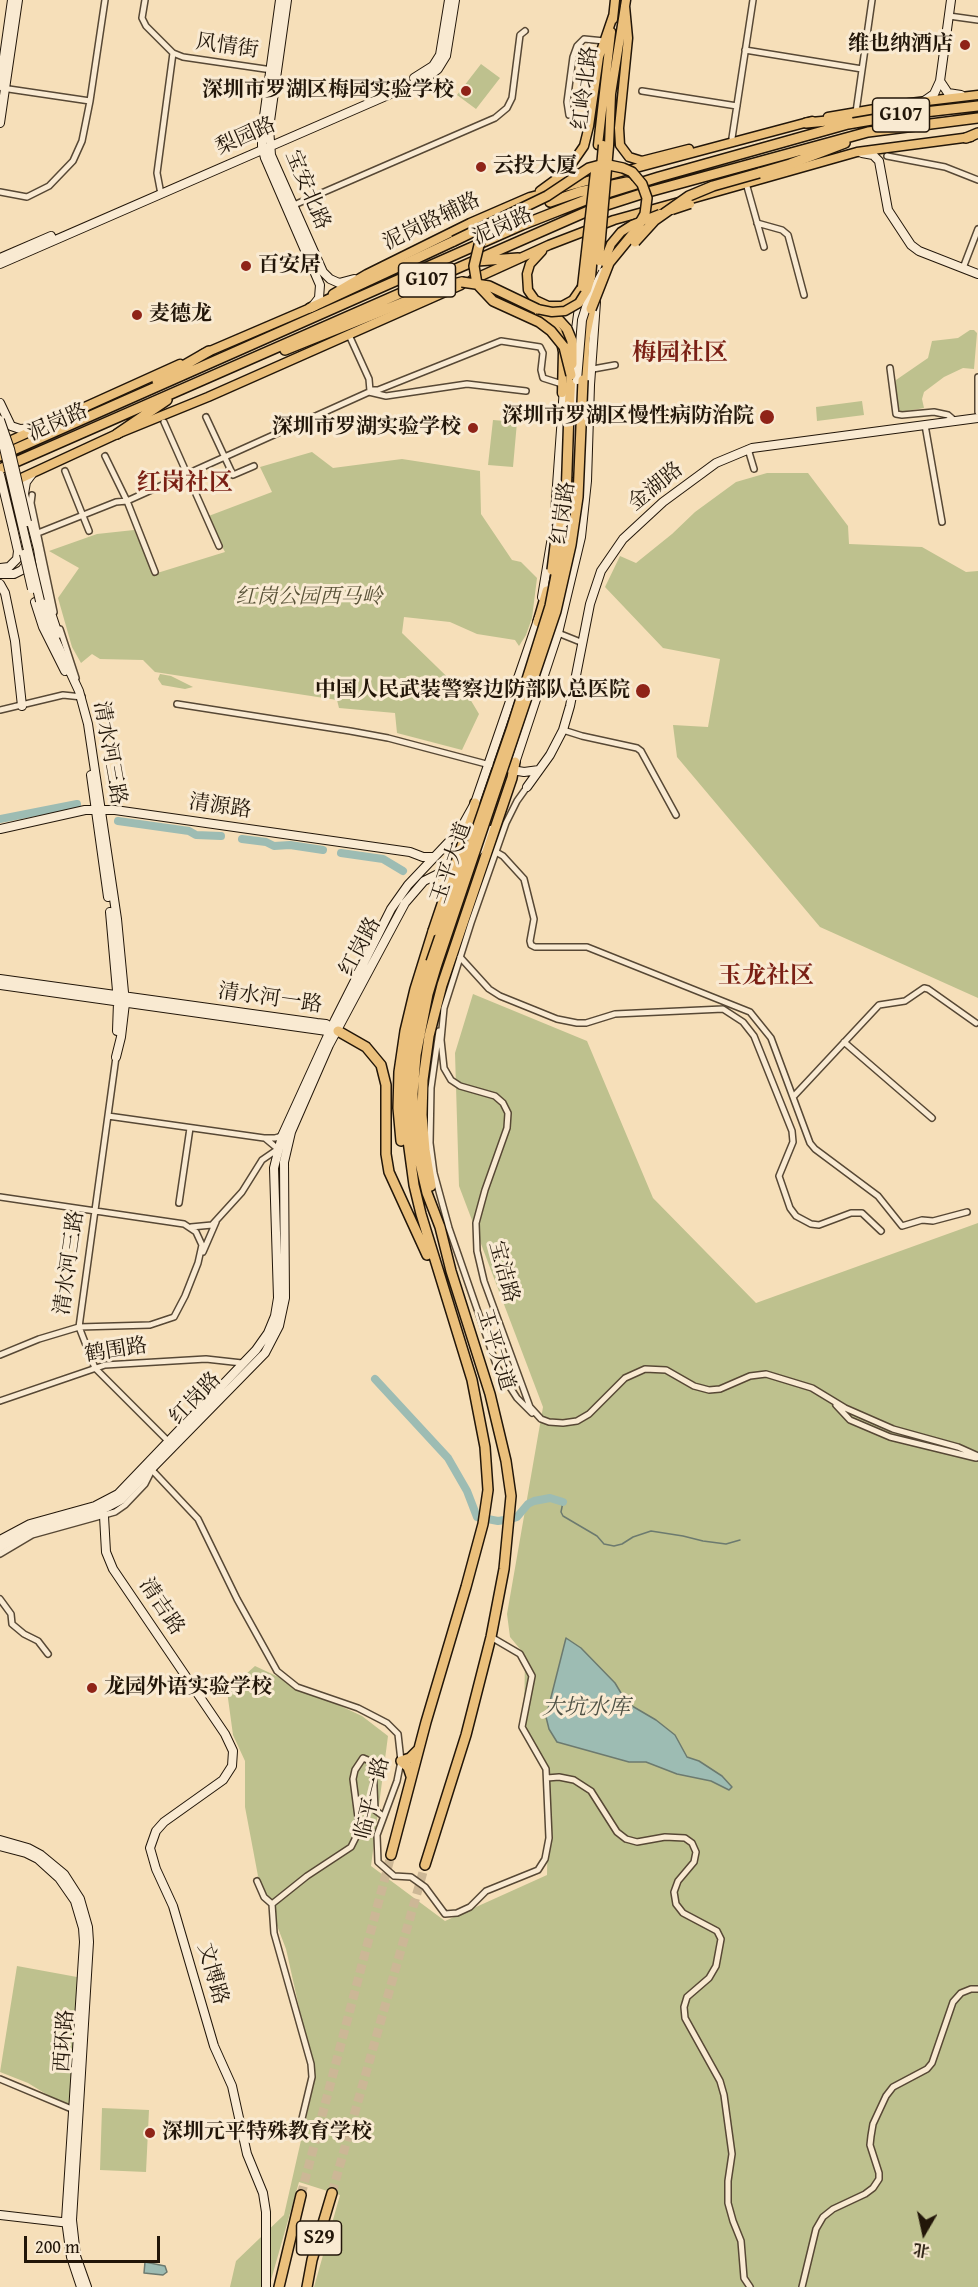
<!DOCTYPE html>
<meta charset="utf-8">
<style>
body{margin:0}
#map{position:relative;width:978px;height:2287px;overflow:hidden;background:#f6dfb9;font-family:"Gentium Book Plus","Noto Serif SC",serif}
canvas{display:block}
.north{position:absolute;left:894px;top:2203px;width:60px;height:60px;-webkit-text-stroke:4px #f9ead2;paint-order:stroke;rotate:189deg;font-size:16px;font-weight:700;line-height:24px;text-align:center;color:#221609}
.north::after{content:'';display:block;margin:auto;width:21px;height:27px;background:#221609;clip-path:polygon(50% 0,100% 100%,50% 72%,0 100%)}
.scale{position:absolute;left:24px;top:2236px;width:136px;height:27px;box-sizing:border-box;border:3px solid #221609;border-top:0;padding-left:8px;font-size:18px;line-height:21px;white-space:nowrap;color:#221609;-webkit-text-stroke:4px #f9ead2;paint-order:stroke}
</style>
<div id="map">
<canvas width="978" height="2287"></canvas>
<div class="north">北</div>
<div class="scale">200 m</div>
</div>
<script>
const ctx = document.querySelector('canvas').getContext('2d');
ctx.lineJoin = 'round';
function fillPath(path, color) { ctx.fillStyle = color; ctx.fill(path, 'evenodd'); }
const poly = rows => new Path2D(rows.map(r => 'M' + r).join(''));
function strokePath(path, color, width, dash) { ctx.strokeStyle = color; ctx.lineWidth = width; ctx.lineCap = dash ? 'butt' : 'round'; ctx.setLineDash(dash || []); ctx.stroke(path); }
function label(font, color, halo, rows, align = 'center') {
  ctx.font = font + ' "Gentium Book Plus","Noto Serif SC",serif'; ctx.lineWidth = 6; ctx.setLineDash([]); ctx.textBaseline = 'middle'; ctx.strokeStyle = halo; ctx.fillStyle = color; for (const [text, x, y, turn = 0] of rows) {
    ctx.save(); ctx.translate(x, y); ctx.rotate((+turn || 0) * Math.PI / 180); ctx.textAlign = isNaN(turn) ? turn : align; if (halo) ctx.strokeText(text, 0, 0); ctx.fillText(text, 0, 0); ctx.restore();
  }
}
const green = poly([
 [481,64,500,78,476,109,457,95],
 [970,330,974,330,977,333,974,369,963,368,944,377,924,392,922,399,924,408,901,412,897,406,895,389,896,380,928,358,932,341,958,338],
 [862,401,864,415,817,421,816,407],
 [493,420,517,422,513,467,488,465],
 [312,452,333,468,402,459,480,471,481,514,512,560,521,562,537,578,532,618,526,635,519,646,515,640,477,634,450,622,404,617,402,633,470,699,479,714,462,750,397,733,395,713,339,708,337,700,155,672,143,660,100,659,92,654,81,663,72,647,58,598,79,568,49,551,97,534,134,530,154,574,225,552,206,517,272,492,260,467],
 [767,473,808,473,848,526,849,544,922,547,966,572,978,571,978,998,820,927,677,757,673,725,708,727,720,659,663,648,605,587,620,556,636,563,672,534,695,512,736,482],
 [160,674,171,676,193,687,185,689,162,685,158,679],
 [473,994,587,1041,653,1198,756,1303,978,1223,978,2287,314,2287,340,2195,299,2182,269,2287,230,2287,236,2261,284,2215,315,2079,286,1949,258,1876,245,1807,245,1761,233,1735,227,1691,255,1666,362,1716,388,1736,371,1866,445,1921,547,1875,549,1775,544,1758,524,1728,525,1655,510,1637,507,1614,543,1407,459,1186,455,1053],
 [17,1966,77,1977,70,2106,64,2105,28,2083,0,2072],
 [102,2108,149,2110,146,2172,100,2170]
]);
const water = poly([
 [566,1638,581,1648,615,1683,627,1703,656,1720,675,1735,687,1757,699,1761,722,1776,732,1787,729,1790,711,1781,677,1774,646,1762,629,1762,557,1742,549,1729,546,1717,566,1638],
 [145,2262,165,2266,167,2272,163,2275,144,2273,145,2262]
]);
const stream = poly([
 [563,1502,561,1512,563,1516,597,1536,604,1544,614,1546,622,1544,633,1537,651,1531,683,1536,703,1541,726,1544,740,1540]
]);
const river = poly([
 [0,819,77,804],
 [118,821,189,831,196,835,221,836],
 [242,839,266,842,274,846,290,845,323,850],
 [341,853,383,859,403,871],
 [375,1379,448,1458,467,1491,477,1517,498,1521,511,1519,517,1517,528,1504,534,1501,550,1498,563,1502]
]);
const highwayTunnel = poly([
 [332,2193,425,1865],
 [301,2195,391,1855]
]);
const street = poly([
 [145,0,142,18,146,26,173,53,157,173,161,194],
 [949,16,978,20],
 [745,50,862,69],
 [173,53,183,57,272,70],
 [2,88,90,101],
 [642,91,737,106],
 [856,112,872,0],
 [569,115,567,102,573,57,577,46,584,39,604,41],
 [732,138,753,0],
 [887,156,945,167,978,180],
 [746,183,764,247],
 [0,192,27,197,49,186,73,161,82,141,90,101,105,0],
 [294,205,495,118,507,108,512,98,520,35,525,31],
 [757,223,782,230,788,235,804,295],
 [963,268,978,229],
 [349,335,369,379,370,391],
 [890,368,896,414,902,415,934,412,948,415,955,421],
 [593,369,615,365],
 [978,377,978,412],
 [371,390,378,390,501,341,540,347,543,353,541,370,543,378,562,384],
 [206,417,233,475,254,466],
 [164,422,219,546],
 [925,425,942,522],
 [748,449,754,469],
 [105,456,127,501,155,572],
 [65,471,89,531],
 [32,495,31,503,54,612],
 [38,533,116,502,127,501,369,392,386,396,467,384,526,391],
 [60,629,76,678],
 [558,633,583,643],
 [177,704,350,731,388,738,490,765],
 [0,710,63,695,82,697],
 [563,730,582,736,637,748,641,751,676,815],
 [527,787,517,801,506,823,471,923,444,1008,441,1040,444,1068,451,1080,460,1086,495,1096,503,1103,508,1113,507,1128,485,1190,476,1223,477,1251,484,1281,530,1407,541,1419,549,1422,563,1423,577,1421,589,1414,625,1378,645,1369,666,1370,694,1386,709,1390,720,1389,750,1376,766,1374,812,1388,845,1408,893,1429,958,1447,978,1456],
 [496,852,503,856,524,879,534,919,530,941,531,945,535,947,587,947,750,1012,771,1038,810,1143,815,1149,878,1196,902,1226,922,1220,933,1221,967,1212],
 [460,957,489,989,500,996,557,1019,577,1023,586,1023,615,1014,723,1009,743,1022,754,1036,792,1131,793,1142,779,1176,790,1208,796,1216,811,1224,819,1225,851,1213,862,1213,881,1231],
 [439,1031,431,1088,430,1143,434,1173,449,1228,497,1367,517,1398,532,1413],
 [844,1042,932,1118],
 [116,1057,79,1327,95,1368,169,1442],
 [794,1096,879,1005,905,1001,924,988,928,989,976,1023],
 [108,1116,264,1138,275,1138,282,1136],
 [0,1197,184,1224,196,1232,202,1245,198,1263,185,1296,174,1317,150,1325,79,1327,39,1339,0,1355],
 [179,1203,190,1128],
 [191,1227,212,1225,242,1192,262,1160,278,1149,266,1139],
 [203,1252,216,1222],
 [0,1401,105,1365,206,1359,242,1363],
 [836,1405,850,1420,890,1437,976,1458],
 [0,1554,32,1535,115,1512,125,1505,145,1484,152,1470,198,1519,237,1599,277,1671,297,1687,358,1708,387,1723,398,1734,401,1761,397,1781,377,1835,378,1862,394,1876,411,1877,425,1887,445,1914,457,1913,470,1907,486,1891,538,1870,545,1859,549,1838,546,1769,522,1727,532,1676,520,1654,491,1637],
 [0,1599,11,1614,12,1624,24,1634,38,1641,48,1654],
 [547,1778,559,1777,574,1780,591,1791,617,1832,626,1839,637,1842,665,1837,685,1838,692,1843,696,1852,694,1862,678,1881,674,1892,676,1904,683,1913,717,1931,721,1939,716,1966,709,1978,687,1997,684,2007,685,2018,720,2081,724,2095,732,2154,728,2181,728,2203,733,2221,741,2241,744,2278,750,2287],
 [257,1881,264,1897,272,1904,274,1933,311,2064,312,2077,300,2127],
 [272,1904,307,1876,351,1847,356,1837,359,1825,353,1779,355,1770,363,1758,370,1761,373,1765,375,1810,383,1816],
 [0,2079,74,2110],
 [802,2287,816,2229,823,2217,833,2209,865,2194,873,2188,879,2179,879,2173,870,2145,871,2136,873,2124,886,2096,893,2087,927,2069,932,2063,953,2002,961,1993,971,1989,978,1989]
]);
const secondary = poly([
 [280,0,262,131,262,146,265,158,320,285,319,298,312,307],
 [287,0,269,128,271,155,323,272,330,279,339,283,354,279],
 [414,78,433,66,440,55,449,0],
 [940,81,948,93,961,95],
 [0,85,12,0],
 [924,101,934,94,940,81,951,0],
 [0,123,18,0],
 [862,153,873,155,879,161,888,210,911,245,919,251,978,274],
 [0,258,51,236],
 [0,264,425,79,438,69,446,56,455,0],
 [574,344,580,300],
 [0,403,11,426,20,429,36,428],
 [573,473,577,380],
 [32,474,26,482,24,494,38,549,46,598,58,634],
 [555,513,564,388],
 [0,568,9,567,17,559,18,551,13,529],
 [0,574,14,574,22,570,29,561],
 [0,584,5,593,15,641,22,706],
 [542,597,552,537],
 [40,601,48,624,79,691,88,724,117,919,125,1003,121,1037,116,1057],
 [35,602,43,627,65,671],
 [514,766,558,633,581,537,587,481,590,385,596,302],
 [512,770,524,772,539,770],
 [91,775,108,897],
 [527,787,550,755,563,730,570,706,590,604,601,571,623,539,663,502,716,463,752,448,978,418],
 [0,829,85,810,115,810,410,852,423,857,434,857],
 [476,853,484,844,490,830],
 [110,912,118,1002,117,1031],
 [0,979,317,1023,326,1024,334,1029],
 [0,985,334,1032],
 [104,1516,106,1552,113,1569,225,1734,233,1751,232,1766,223,1780,164,1822,156,1831,150,1848,156,1869,173,1906,214,2046,232,2086,247,2154,263,2193,266,2212,266,2287],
 [0,1540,30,1524,95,1506,118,1494,256,1350,268,1333,275,1316,278,1298,274,1168,282,1136,335,1020,391,909,408,885,460,830,475,803,539,617],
 [0,1547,27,1532,98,1512,121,1500,265,1353,279,1326,285,1298,284,1162,291,1132,329,1045,405,903,424,881,458,864],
 [0,1840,28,1848,41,1855,64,1874,80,1899,88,1927,89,1942,72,2220,76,2256,87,2287],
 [0,1846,26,1853,38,1859,59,1878,75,1901,83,1928,84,1942,66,2220,71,2257,81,2287],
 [0,2215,70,2223]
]);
const primary = poly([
 [625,6,628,38,619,128,620,145,629,157,642,161,689,149],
 [613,19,615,0],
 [828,117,910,103,978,95],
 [598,145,611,32],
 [609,146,611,94,626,0],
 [561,188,812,121],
 [540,191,566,172,584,146,589,126,599,57,613,16],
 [691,199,857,152,971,137],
 [542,251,530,264,527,274,528,290,535,300,548,306,562,306,573,300,582,287],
 [472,280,549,245,614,220,679,202],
 [333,294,367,274,470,223,530,197,549,192],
 [528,309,553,324,560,336,563,352,562,393],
 [203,354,315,306],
 [3,444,180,364],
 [0,488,117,434,208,397,461,285]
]);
const highway = poly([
 [806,123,848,119],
 [966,138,978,133],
 [759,173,790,164,845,143],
 [550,202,579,192,627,182],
 [477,261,518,258],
 [310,308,454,241],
 [542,311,558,319,567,329],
 [285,350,444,286,462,282],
 [583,380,585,338,591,309],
 [157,381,209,351],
 [569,411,571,375],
 [117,434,167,400],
 [0,456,522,225,588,199,659,177,848,124,907,114,978,106],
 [0,469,588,211,641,194,868,132,978,118],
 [538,622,547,591],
 [460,851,474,812,475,803],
 [338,1031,366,1047,381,1065,386,1085,386,1154,389,1172,427,1255],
 [401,1141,398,1108,399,1072,405,1031,415,989,433,931],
 [431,1186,425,1150,422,1115,423,1080,429,1036,442,985,512,778,515,762],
 [411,1776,408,1767,401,1761,410,1758,418,1750],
 [391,1855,426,1722,466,1587,483,1524,488,1490,485,1447,472,1380,421,1214,414,1185,407,1133,407,1079,411,1046,418,1007,431,962],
 [425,1865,466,1735,491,1637,504,1569,511,1496,506,1461,490,1394,451,1271,440,1227,427,1193,416,1146,413,1094,416,1055,428,994,437,964],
 [279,2287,301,2195],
 [307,2287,312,2260,332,2193]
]);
const secondaryBridge = poly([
 [577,380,582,320,589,298,603,272],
 [0,420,10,449,27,522],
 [0,431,40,601],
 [0,475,13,529],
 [24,554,32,589]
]);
const primaryBridge = poly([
 [672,210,690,204],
 [599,261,609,146],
 [604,262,611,244,621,232,632,225,660,214],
 [582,287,595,172],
 [537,309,552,312,565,311,579,303,587,290,591,277,603,145]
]);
const highwayBridge = poly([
 [504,222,484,235,480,241,474,266,477,284,493,301,539,322,551,331,564,347,571,375],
 [454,241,547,196,589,168,604,164,623,168,632,172,642,184,647,198,645,214,636,230,609,263,591,309],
 [635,242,655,220,689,196,713,186,759,173],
 [462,282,489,286,537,309],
 [567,329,572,341,572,364],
 [552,570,560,506],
 [433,931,460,851],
 [431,962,511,730,550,606,565,529,569,411],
 [437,964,556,611,571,545,578,497,583,380]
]);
const markers = [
 [965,45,6,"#8f2418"],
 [466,91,6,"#8f2418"],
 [481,167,6,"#8f2418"],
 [246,266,6,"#8f2418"],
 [137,315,6,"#8f2418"],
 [767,417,8,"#8f2418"],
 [473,428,6,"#8f2418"],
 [643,691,8,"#8f2418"],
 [92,1688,6,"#8f2418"],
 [150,2133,6,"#8f2418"]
];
const shields = [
 [901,115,57],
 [427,280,57],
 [319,2238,45]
];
const shieldNames = [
 ["G107",901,115],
 ["G107",427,280],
 ["S29",319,2238]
];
const poiNames = [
 ["维也纳酒店",953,45],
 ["深圳市罗湖区梅园实验学校",454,91],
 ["云投大厦",493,167,"left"],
 ["百安居",258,266,"left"],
 ["麦德龙",149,315,"left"],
 ["深圳市罗湖区慢性病防治院",754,417],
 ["深圳市罗湖实验学校",461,428],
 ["中国人民武装警察边防部队总医院",630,691],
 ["龙园外语实验学校",104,1688,"left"],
 ["深圳元平特殊教育学校",162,2133,"left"]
];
const streetNames = [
 ["风情街",227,47,8],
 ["红岭北路",586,88,-83],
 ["梨园路",246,137,-24],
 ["宝安北路",307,190,67],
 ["泥岗路辅路",432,222,-26],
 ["泥岗路",503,227,-24],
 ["泥岗路",58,423,-24],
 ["金湖路",656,487,-39],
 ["红岗路",564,513,-82],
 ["清水河三路",109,753,80],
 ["清源路",220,807,8],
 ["玉平大道",452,863,-71],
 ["红岗路",361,947,-62],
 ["清水河一路",270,999,8],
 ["清水河三路",70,1263,-82],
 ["宝洁路",503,1272,75],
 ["玉平大道",495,1350,73],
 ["鹤围路",116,1351,-9],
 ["红岗路",196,1399,-46],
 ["清吉路",161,1607,56],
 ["临平一路",373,1798,-76],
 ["文博路",212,1974,74],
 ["西环路",65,2041,-86]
];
const parkNames = [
 ["红岗公园西马岭",309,598]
];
const waterNames = [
 ["大坑水库",586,1708]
];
const quarterNames = [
 ["梅园社区",680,354],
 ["红岗社区",185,484],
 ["玉龙社区",766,977]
];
fillPath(green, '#bec18e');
fillPath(water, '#9dbcb3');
strokePath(water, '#6c7a6f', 1.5);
strokePath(stream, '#6c7a6f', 1.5);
strokePath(river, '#9dbcb3', 8);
strokePath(highwayTunnel, '#ccb796', 9, [9, 4.5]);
strokePath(street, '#574835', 8);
strokePath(secondary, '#221609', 10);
strokePath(primary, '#221609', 11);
strokePath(highway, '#221609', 12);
strokePath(street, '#f9ead2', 5);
strokePath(secondary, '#f9ead2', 8);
strokePath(primary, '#ebc07c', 8);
strokePath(highway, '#ebc07c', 9);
strokePath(secondaryBridge, '#221609', 10, []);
strokePath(primaryBridge, '#221609', 11, []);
strokePath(highwayBridge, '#221609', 12, []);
strokePath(secondaryBridge, '#f9ead2', 8);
strokePath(primaryBridge, '#ebc07c', 8);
strokePath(highwayBridge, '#ebc07c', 9);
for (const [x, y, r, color] of markers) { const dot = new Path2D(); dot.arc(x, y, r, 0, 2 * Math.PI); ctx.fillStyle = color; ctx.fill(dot); strokePath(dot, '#f9ead2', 2); }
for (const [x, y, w] of shields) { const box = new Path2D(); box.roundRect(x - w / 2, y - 17, w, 34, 4.5); ctx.fillStyle = '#f9ead2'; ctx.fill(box); strokePath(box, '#221609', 1.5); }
label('bold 20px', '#221609', null, shieldNames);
label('bold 21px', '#221609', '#f9ead2', poiNames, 'right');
label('21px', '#221609', '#f9ead2', streetNames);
label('italic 21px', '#595238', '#f9ead2', parkNames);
label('italic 22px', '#4d5044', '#f9ead2', waterNames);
label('bold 24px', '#7a1f14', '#f9ead2', quarterNames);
</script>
